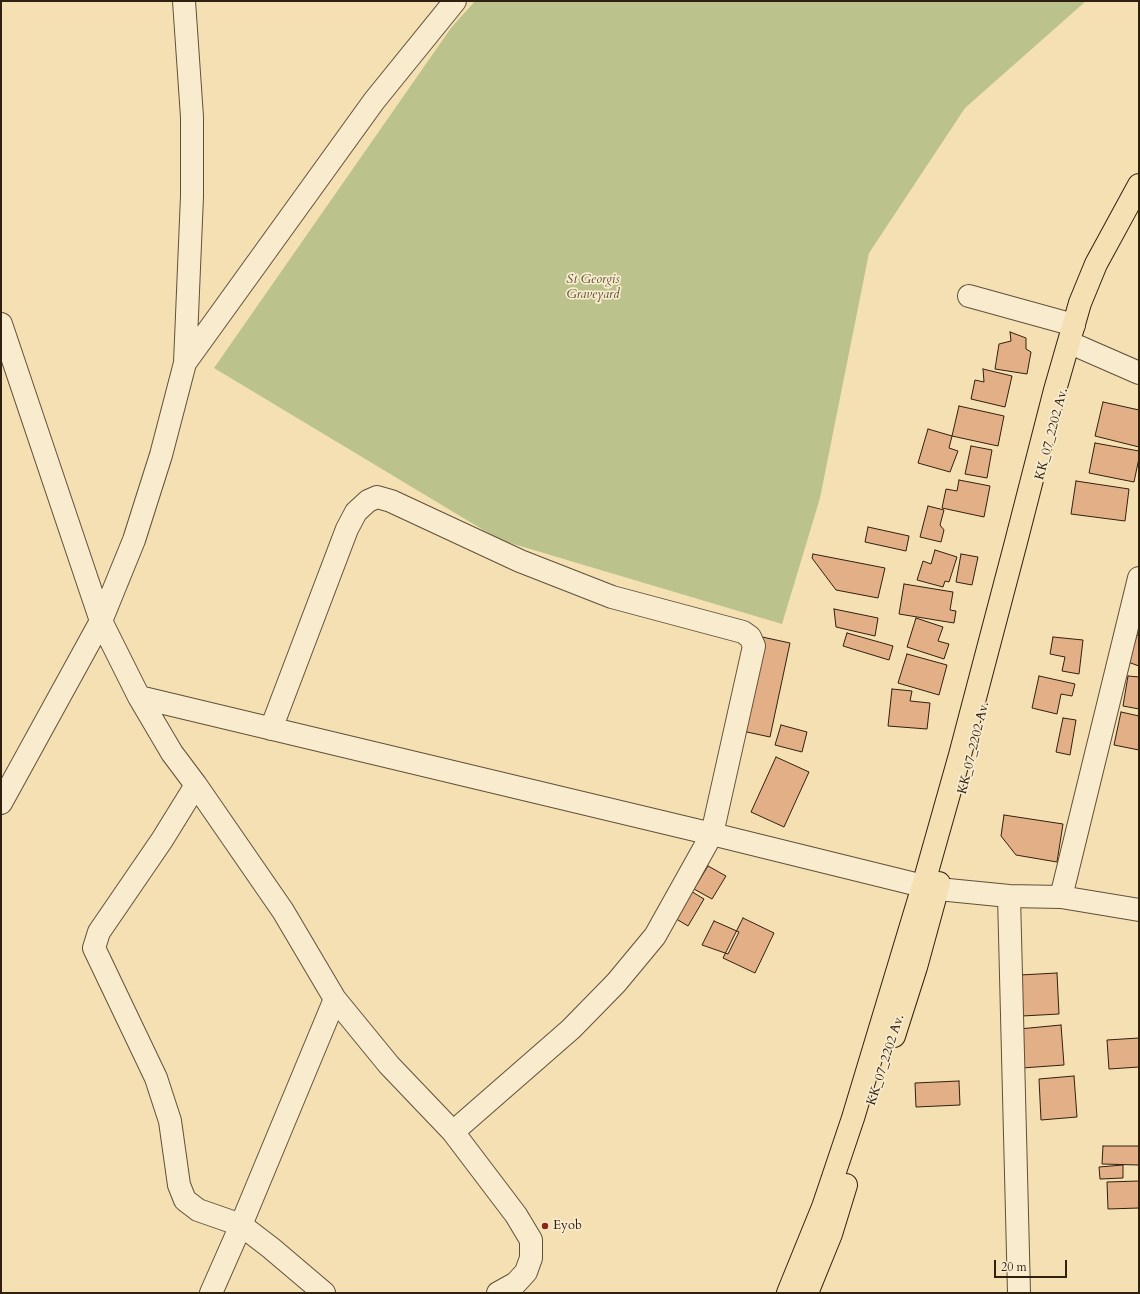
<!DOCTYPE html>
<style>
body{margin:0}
#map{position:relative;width:1140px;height:1294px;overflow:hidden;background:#f4e0b3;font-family:Cardo,serif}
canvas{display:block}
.frame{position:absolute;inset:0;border:2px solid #302010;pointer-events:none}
.scale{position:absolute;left:994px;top:1260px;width:73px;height:18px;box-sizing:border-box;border:2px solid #302010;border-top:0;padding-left:5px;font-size:12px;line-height:14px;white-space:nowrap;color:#302010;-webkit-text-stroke:3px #f8ebce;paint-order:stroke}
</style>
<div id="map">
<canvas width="1140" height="1294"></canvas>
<div class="frame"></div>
<div class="scale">20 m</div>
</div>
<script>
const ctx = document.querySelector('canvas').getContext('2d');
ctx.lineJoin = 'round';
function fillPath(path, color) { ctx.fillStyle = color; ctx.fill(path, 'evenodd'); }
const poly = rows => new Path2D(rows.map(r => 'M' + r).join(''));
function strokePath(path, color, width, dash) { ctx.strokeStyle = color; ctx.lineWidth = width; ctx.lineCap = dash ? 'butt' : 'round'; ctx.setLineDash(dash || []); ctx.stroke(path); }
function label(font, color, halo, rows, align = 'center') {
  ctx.font = font + ' Cardo,serif'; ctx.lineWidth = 3.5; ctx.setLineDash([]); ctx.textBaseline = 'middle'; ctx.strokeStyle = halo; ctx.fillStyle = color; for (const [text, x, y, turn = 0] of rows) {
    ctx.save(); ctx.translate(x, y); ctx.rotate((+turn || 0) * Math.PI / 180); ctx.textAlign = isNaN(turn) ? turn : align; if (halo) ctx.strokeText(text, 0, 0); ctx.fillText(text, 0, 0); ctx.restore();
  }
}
const green = poly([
 [475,1,1086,1,965,108,869,253,820,498,782,624,500,540,214,368,451,28]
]);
const building = poly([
 [1010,332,1026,338,1026,349,1031,352,1027,374,995,369,999,344,1011,341,1010,332],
 [983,369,1012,376,1005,407,971,399,975,380,984,382,983,369],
 [1103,402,1139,410,1139,447,1095,436,1103,402],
 [959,406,1004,416,998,446,952,436,959,406],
 [928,429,952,436,949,448,958,451,950,472,918,463,928,429],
 [1095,443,1139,451,1139,458,1134,482,1089,473,1095,443],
 [971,446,992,450,987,478,965,474,971,446],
 [959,480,990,486,984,517,942,508,946,489,957,491,959,480],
 [1076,481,1129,489,1125,521,1071,514,1076,481],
 [928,506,944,510,940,525,944,530,941,542,920,537,928,506],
 [868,527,909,536,906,551,865,542,868,527],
 [935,550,957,557,949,582,945,581,943,587,917,580,923,561,931,564,935,550],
 [813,554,885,568,878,598,836,590,812,558,813,554],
 [961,554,978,557,972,585,956,582,961,554],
 [904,584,953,592,950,610,956,611,954,623,899,614,904,584],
 [834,609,878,618,875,636,836,627,834,609],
 [916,618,943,627,938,641,949,644,944,659,907,647,916,618],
 [847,633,893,646,889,660,843,646,847,633],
 [753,635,790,643,770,737,733,729,753,635],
 [1137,635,1139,636,1139,666,1128,662,1137,635],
 [1053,637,1083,640,1079,674,1062,671,1065,657,1050,654,1053,637],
 [907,654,947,665,939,695,898,683,907,654],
 [1039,676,1075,684,1072,696,1061,694,1057,714,1032,708,1039,676],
 [1128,676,1139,677,1139,709,1123,706,1128,676],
 [892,689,912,691,910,701,930,703,927,729,888,726,892,689],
 [1121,712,1139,716,1139,750,1114,745,1121,712],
 [1063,718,1076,720,1070,755,1056,752,1063,718],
 [781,725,807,732,802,752,775,745,781,725],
 [776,757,809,772,784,827,751,812,776,757],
 [1004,815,1063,824,1057,862,1016,855,1001,836,1004,815],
 [708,866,726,876,712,899,694,889,708,866],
 [689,890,704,899,688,926,673,917,689,890],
 [743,918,774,933,755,973,723,958,743,918],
 [714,921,739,932,728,954,702,945,714,921],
 [1057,973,1059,1014,1022,1016,1020,975,1057,973],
 [1061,1025,1064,1065,1022,1068,1019,1029,1061,1025],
 [1139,1038,1139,1067,1109,1069,1107,1040,1139,1038],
 [1074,1076,1077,1117,1041,1120,1039,1079,1074,1076],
 [959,1081,960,1105,916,1107,915,1083,959,1081],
 [1103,1146,1139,1146,1139,1165,1102,1164,1103,1146],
 [1123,1165,1123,1178,1100,1179,1099,1167,1123,1165],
 [1139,1181,1139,1208,1108,1209,1107,1182,1139,1181]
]);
const minor = poly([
 [969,296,1074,325],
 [1,324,101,621,139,697,712,834,923,886,938,889,1009,896,1061,897,1139,910],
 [1075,345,1139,373],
 [185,363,374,101,455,1],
 [139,697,172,753,196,785,283,911,335,999,389,1065,453,1132,516,1215,531,1240,531,1258,526,1272,516,1283,498,1293],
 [271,729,347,529,356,512,368,501,377,497,391,501,520,561,612,597,743,632,750,637,754,646,712,834,655,936,616,983,571,1029,453,1132],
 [196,785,162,840,99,932,94,948,156,1078,170,1121,179,1185,185,1200,198,1210,241,1225,335,999],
 [1,803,101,621,134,540,161,455,185,363,192,196,192,117,184,1],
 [1009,896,1019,1293],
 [1061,897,1139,578],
 [211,1293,241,1225,271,1248,324,1293]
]);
const primary = poly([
 [894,1036,916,967,939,883],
 [788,1293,823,1207,853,1118,923,886,960,755,1016,542,1055,390,1080,303,1096,264,1139,185],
 [807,1293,831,1234,846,1185]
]);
const markers = [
 [545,1226,4,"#8f2418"]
];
const parkNames = [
 ["St Georgis",593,280],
 ["Graveyard",593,295]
];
const streetNames = [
 ["KK_07_2202 Av.",1052,434,-75],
 ["KK_07_2202 Av.",974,748,-76],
 ["KK_07_2202 Av.",886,1060,-72]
];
const poiNames = [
 ["Eyob",553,1226]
];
fillPath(green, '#bbc28c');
fillPath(building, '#e2af86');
strokePath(building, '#302010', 1);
strokePath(minor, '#615039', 24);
strokePath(primary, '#302010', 24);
strokePath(minor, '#f8ebce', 22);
strokePath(primary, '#f4e0b3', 22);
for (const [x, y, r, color] of markers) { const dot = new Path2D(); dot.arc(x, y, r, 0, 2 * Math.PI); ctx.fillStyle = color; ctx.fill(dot); strokePath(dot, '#f8ebce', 1.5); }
label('italic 13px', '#5a5135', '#f8ebce', parkNames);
label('13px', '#302010', '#f8ebce', streetNames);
label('13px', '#302010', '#f8ebce', poiNames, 'left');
</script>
